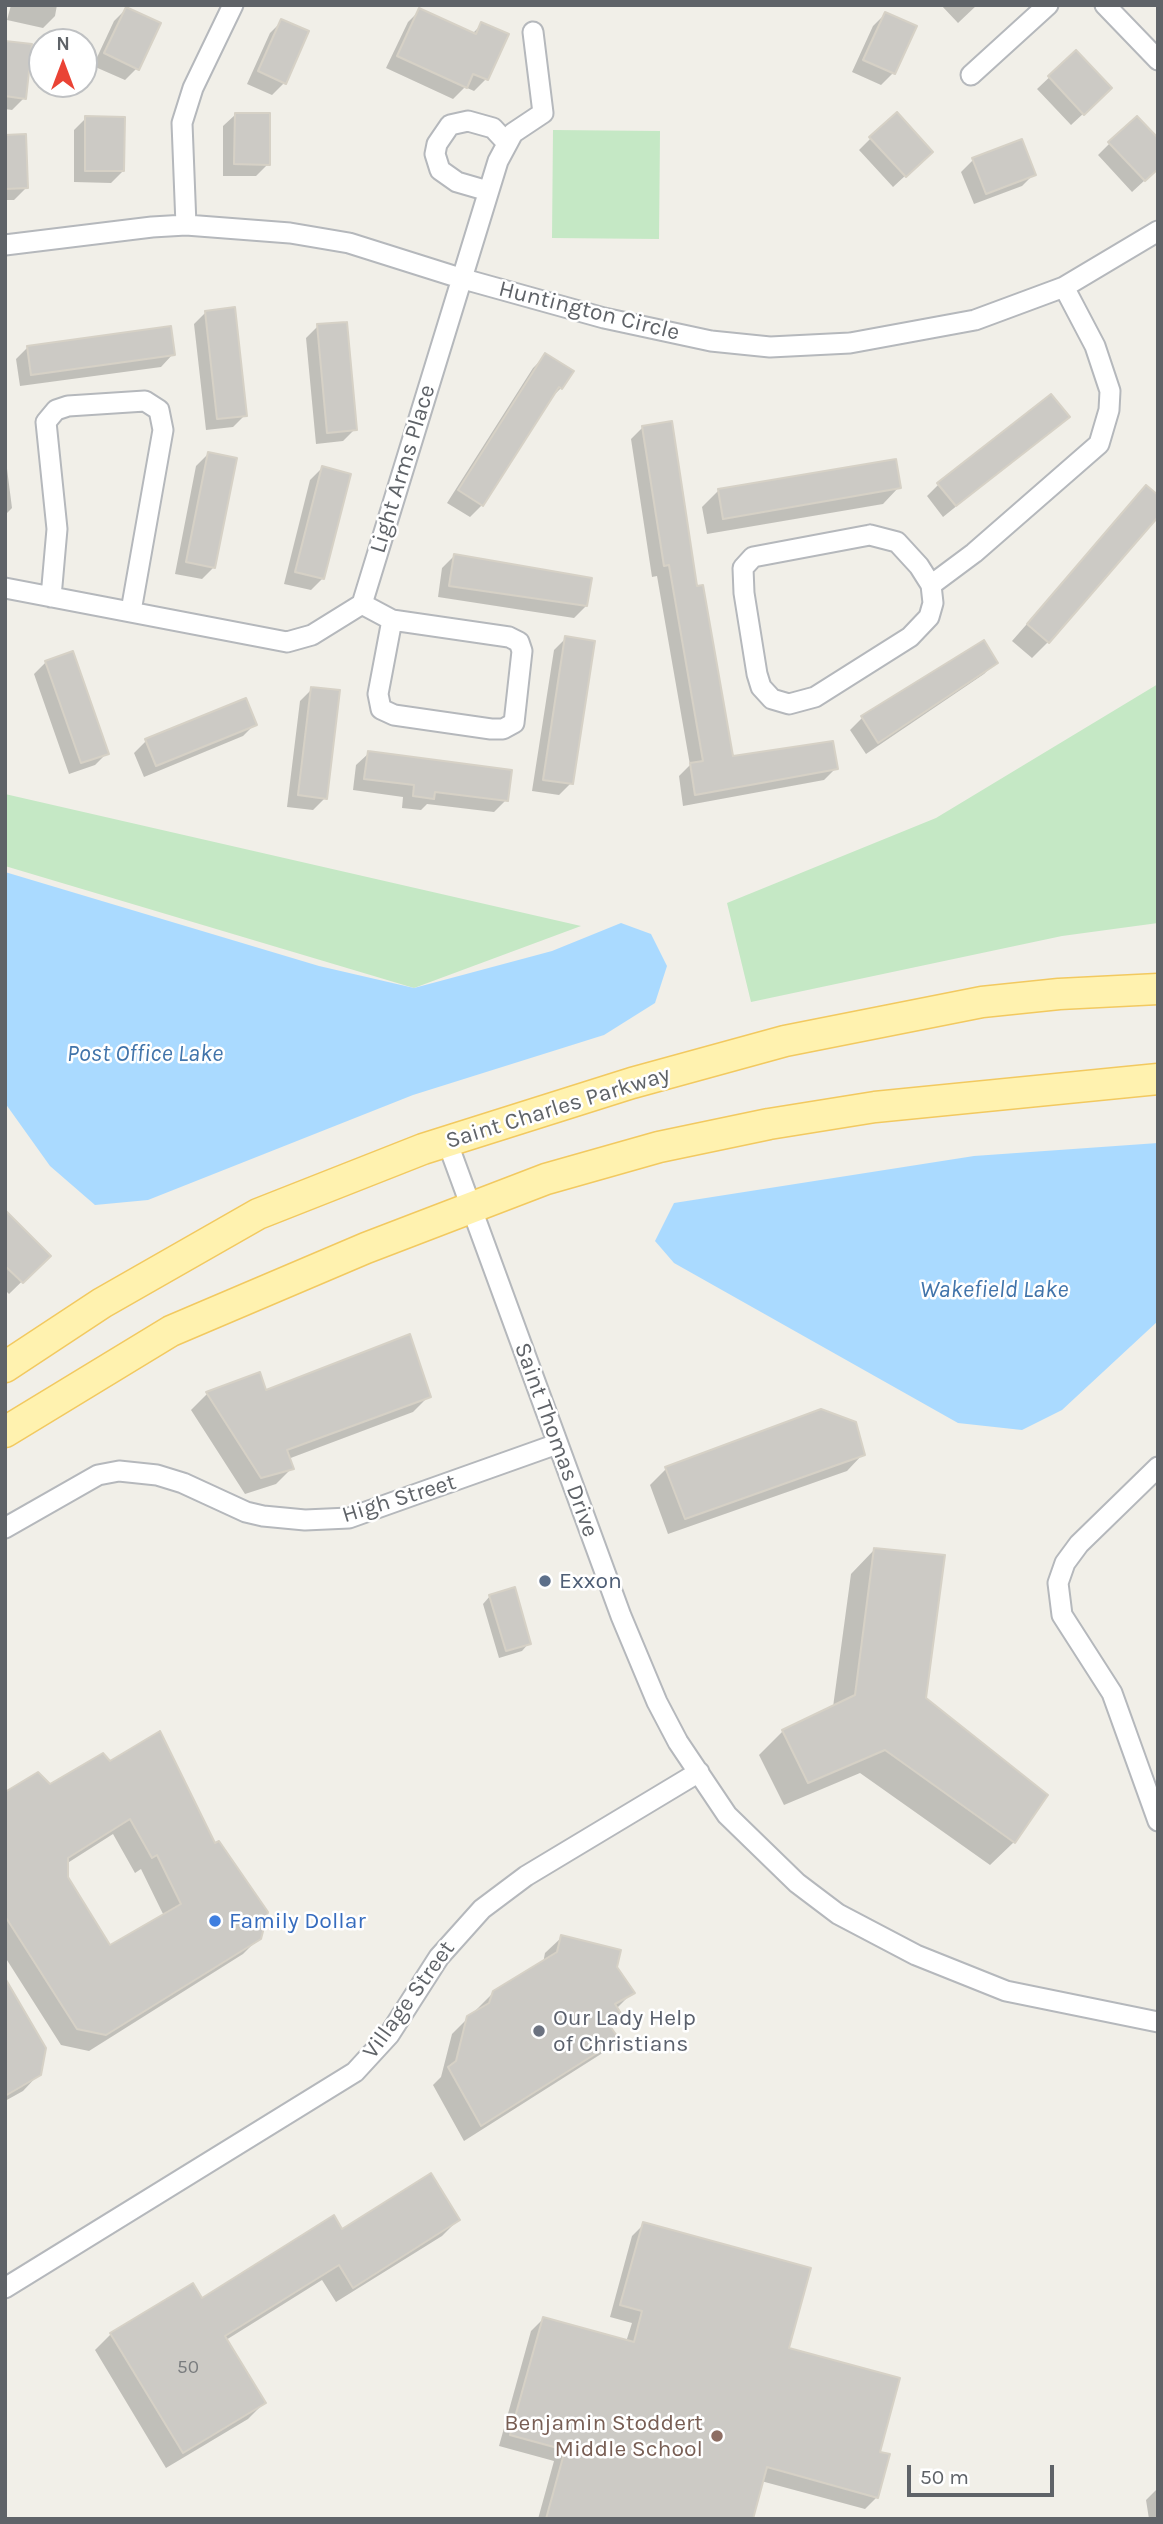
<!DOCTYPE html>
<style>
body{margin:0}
#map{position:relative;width:1163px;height:2524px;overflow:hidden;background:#f1efe8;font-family:Karla,sans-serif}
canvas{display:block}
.frame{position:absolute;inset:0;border:7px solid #5f6368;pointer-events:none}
.north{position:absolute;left:28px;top:28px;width:70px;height:70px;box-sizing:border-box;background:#fff;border:2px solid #bfc1c3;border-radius:50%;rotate:0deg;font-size:19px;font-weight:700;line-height:28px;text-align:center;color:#5f6368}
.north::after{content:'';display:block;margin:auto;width:24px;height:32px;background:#ea4335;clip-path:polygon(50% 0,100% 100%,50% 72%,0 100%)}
.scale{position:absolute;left:907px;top:2465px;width:147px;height:32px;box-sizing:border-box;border:4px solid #5f6368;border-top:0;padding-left:9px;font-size:21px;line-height:24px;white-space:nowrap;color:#5f6368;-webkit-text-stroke:5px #fff;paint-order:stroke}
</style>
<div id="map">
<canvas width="1163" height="2524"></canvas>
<div class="frame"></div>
<div class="north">N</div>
<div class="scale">50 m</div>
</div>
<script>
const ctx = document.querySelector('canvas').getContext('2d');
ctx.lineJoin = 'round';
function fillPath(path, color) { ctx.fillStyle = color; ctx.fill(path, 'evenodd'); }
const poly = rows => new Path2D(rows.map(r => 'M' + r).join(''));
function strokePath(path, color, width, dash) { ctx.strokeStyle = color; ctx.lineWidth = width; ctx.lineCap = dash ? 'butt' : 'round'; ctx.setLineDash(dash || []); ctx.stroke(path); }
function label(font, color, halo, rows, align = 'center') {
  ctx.font = font + ' Karla,sans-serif'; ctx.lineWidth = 5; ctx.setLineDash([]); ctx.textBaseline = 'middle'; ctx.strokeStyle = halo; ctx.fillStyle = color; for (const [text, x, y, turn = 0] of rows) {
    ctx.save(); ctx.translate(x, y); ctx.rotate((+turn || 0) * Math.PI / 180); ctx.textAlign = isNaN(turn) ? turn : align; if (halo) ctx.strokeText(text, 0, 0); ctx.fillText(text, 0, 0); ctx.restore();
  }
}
const green = poly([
 [553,130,660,131,659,239,552,238],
 [1158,684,1158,923,1062,936,751,1002,727,903,936,818],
 [5,794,581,926,414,988,5,866]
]);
const water = poly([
 [5,872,319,966,414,988,552,951,621,923,651,934,667,966,655,1003,604,1035,413,1095,148,1200,95,1205,50,1166,5,1103],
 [1158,1143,1158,1321,1062,1410,1022,1430,958,1423,674,1263,655,1241,674,1203,974,1156]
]);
const shadow = poly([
 [11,5,57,5,55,16,43,28,7,20],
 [941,5,977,5,958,23],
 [126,9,137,68,125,80,93,66,114,21],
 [420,10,472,34,482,24,506,35,486,79,474,91,465,87,453,99,386,68,408,22],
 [885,14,893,73,881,85,852,72,873,26],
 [282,21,284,83,272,95,247,84,270,33],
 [5,43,24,98,12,110,5,109],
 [1076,52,1098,100,1071,125,1037,89],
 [236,114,268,164,256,176,223,176,223,126],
 [86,118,123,171,111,183,74,182,74,130],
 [5,137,26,188,14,200,5,200],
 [871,138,919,163,893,187,859,150],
 [1110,143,1158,168,1132,192,1098,155],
 [973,160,1034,174,1022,186,974,204,961,172],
 [206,312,245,415,233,427,206,430,194,324],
 [318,326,355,429,343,441,316,444,306,338],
 [28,347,173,354,161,367,20,386,16,359],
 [545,356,561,388,550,399,482,505,470,517,447,503,533,368],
 [1067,417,943,517,927,496,939,484],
 [643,427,696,588,731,758,836,768,824,780,683,806,679,776,690,765,657,576,652,577,631,439],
 [5,453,12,508,5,515],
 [208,454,214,567,202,579,175,574,196,466],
 [322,468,323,578,311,590,284,584,310,480],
 [899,487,883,504,707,534,702,507,718,491],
 [1146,488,1048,642,1032,658,1012,641],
 [454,556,586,606,574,618,438,597,442,568],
 [566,638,571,783,559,795,532,791,554,650],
 [46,662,107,753,95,765,69,774,34,674],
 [996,662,984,674,866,754,850,730,862,718],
 [312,689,325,798,313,810,287,807,300,701],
 [255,724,243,736,144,777,134,753,146,741],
 [369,753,506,800,494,812,427,804,421,810,402,808,403,797,353,790,356,765],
 [5,1213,48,1256,9,1294,5,1290],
 [259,1375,265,1392,429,1396,413,1412,288,1459,292,1468,276,1484,245,1494,191,1410,207,1394],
 [863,1454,847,1471,668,1534,650,1485,666,1469],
 [874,1550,924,1699,1014,1842,990,1865,860,1773,784,1805,759,1755,783,1731,833,1707,851,1574],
 [490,1596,529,1643,522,1651,499,1658,483,1604],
 [102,1755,259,1938,243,1954,89,2051,61,2045,5,1957,5,1795,50,1787],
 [113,1834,135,1873,141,1869,164,1916,110,1947,67,1878,66,1864],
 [562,1937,615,1967,632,1993,616,2009,620,2014,608,2026,617,2038,601,2054,464,2141,433,2085,441,2077,452,2034,494,1992,543,1963,545,1953],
 [5,1982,39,2074,23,2091,5,2101],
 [458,2220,442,2236,336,2302,322,2280,226,2340,264,2403,248,2419,166,2468,95,2350,111,2334,202,2300,342,2231],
 [644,2224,787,2349,877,2497,865,2509,761,2481,751,2519,538,2519,554,2461,499,2446,531,2331,543,2319,626,2342,632,2323,610,2317,632,2236],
 [1158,2488,1158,2519,1149,2519,1146,2500]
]);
const building = poly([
 [126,7,161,23,139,70,104,53,126,7],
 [419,8,476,34,481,22,509,34,488,80,473,74,467,88,397,56,419,8],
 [885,12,917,26,895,74,863,60,885,12],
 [281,19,309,31,286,84,258,71,281,19],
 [5,41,32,44,26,99,5,96,5,41],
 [1076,50,1112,88,1084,115,1048,76,1076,50],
 [897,112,933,152,906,177,869,137,897,112],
 [235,113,270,113,270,165,234,164,235,113],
 [85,116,125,117,124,171,85,171,85,116],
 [1137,116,1158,138,1158,169,1145,181,1108,142,1137,116],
 [26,134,28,188,5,189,5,135,26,134],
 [1022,139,1036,175,986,194,972,158,1022,139],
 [235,307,247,416,217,419,205,311,235,307],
 [347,322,357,430,327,433,317,324,347,322],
 [171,326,175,355,31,375,27,346,171,326],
 [545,353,574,371,562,389,559,387,483,506,458,490,545,353],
 [1051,394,1070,417,956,506,937,483,1051,394],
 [672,421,697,586,703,585,733,756,833,741,838,769,695,795,690,763,703,761,669,565,664,566,642,426,672,421],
 [208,452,237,458,215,568,186,562,208,452],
 [896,459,901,488,723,519,718,489,896,459],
 [322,466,351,474,324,579,295,572,322,466],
 [1146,485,1158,495,1158,517,1049,643,1027,624,1146,485],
 [454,554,592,578,587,606,449,586,454,554],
 [565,636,595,641,573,784,543,780,565,636],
 [984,640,998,663,878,743,861,716,984,640],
 [73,651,109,754,81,763,45,661,73,651],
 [311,687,340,690,327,799,298,795,311,687],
 [246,698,257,725,156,766,145,739,246,698],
 [368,751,512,770,508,801,435,792,434,799,413,796,414,785,364,779,368,751],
 [5,1210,51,1256,23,1283,5,1266,5,1210],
 [410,1334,431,1397,287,1450,294,1469,261,1478,206,1392,260,1372,266,1390,410,1334],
 [821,1409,856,1422,865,1455,685,1519,665,1467,821,1409],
 [874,1548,945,1555,926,1698,1048,1795,1015,1843,885,1750,808,1783,782,1730,855,1695,874,1548],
 [515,1587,531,1644,506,1651,489,1595,515,1587],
 [160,1731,215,1843,219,1841,268,1912,261,1939,106,2035,77,2029,5,1916,5,1792,38,1772,50,1784,103,1753,110,1761,160,1731],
 [130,1819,152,1858,157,1855,181,1904,110,1945,68,1877,68,1858,130,1819],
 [561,1935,621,1950,617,1967,635,1993,615,2004,622,2015,608,2023,619,2039,481,2126,448,2067,456,2061,467,2016,489,2003,493,1991,557,1952,561,1935],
 [5,1978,46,2048,41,2075,5,2096,5,1978],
 [431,2173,460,2220,353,2288,339,2265,225,2336,266,2403,183,2453,110,2333,193,2283,202,2298,334,2215,342,2229,431,2173],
 [643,2222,811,2268,789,2348,900,2378,880,2452,890,2454,878,2498,767,2467,753,2519,546,2519,565,2450,510,2435,543,2317,634,2342,642,2311,620,2305,643,2222]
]);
const minor = poly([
 [1105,5,1158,60],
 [971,75,1048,5],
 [488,191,457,182,440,170,435,154,437,144,450,125,468,121,493,128,506,142],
 [186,225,182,123,193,88,233,5],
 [5,245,152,227,186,225,290,233,349,243,460,278,604,318,711,341,770,347,850,343,975,320,1064,287,1158,231],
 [870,535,897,542,919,566,931,585,933,603,929,617,910,637,815,697,789,704,772,699,761,687,757,674,744,593,743,568,753,557,870,535],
 [931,585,974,553,1099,444,1109,410,1110,391,1095,346,1064,287],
 [5,588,287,642,312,635,362,604,498,161,513,133,543,113,533,32],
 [51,597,57,529,46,422,56,410,68,406,145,401,159,410,163,430,131,611],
 [362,604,392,620,509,637,519,642,522,651,514,723,503,729,491,729,394,715,381,709,378,694,392,620],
 [448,1144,621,1616,657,1702,678,1742,727,1815,797,1883,838,1914,916,1955,1006,1991,1158,2022],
 [1158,1467,1079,1544,1065,1563,1058,1583,1062,1615,1112,1693,1158,1821],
 [5,1528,98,1475,119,1471,157,1475,183,1483,246,1512,263,1516,305,1520,349,1518,557,1444],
 [5,2288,355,2072,389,2035,439,1957,482,1909,526,1876,699,1772]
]);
const primary = poly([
 [5,1367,102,1303,258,1214,423,1149,632,1083,785,1041,982,1002,1059,994,1158,989],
 [5,1432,171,1331,366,1248,546,1179,659,1147,769,1124,875,1107,1158,1079]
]);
const markers = [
 [545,1581,7,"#5c6f8a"],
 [215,1921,7,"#3f7fe0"],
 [539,2031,7,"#6b7280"],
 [717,2436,7,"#8d6e63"]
];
const numberNames = [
 ["50",188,2368]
];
const streetNames = [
 ["Huntington Circle",589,311,14],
 ["Light Arms Place",403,469,-73],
 ["Saint Charles Parkway",558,1108,-17],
 ["Saint Thomas Drive",556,1440,70],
 ["High Street",399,1499,-17],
 ["Village Street",409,2000,-54]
];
const serviceNames = [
 ["Exxon",559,1581]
];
const shopNames = [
 ["Family Dollar",229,1921]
];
const worshipNames = [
 ["Our Lady Help",553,2018],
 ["of Christians",553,2044]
];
const educationNames = [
 ["Benjamin Stoddert",703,2423],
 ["Middle School",703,2449]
];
const waterNames = [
 ["Post Office Lake",145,1054],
 ["Wakefield Lake",994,1290]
];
fillPath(green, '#c5e8c5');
fillPath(water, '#aadaff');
fillPath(shadow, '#0003');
fillPath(building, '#cccac5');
strokePath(building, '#d6d1c6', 2);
strokePath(minor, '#b5b8bc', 23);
strokePath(primary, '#f2c960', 33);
strokePath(minor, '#fff', 19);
strokePath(primary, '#fff2af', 30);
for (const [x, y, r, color] of markers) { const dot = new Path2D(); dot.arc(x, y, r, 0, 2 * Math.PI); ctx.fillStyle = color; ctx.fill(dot); strokePath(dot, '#fff', 2.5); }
label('19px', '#7a7d7f', null, numberNames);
label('23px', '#5f6368', '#fff', streetNames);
label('23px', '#4e5e75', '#fff', serviceNames, 'left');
label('23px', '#366cbe', '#fff', shopNames, 'left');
label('23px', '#5b616d', '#fff', worshipNames, 'left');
label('23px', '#785e54', '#fff', educationNames, 'right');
label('italic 24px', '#4174aa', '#fff', waterNames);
</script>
